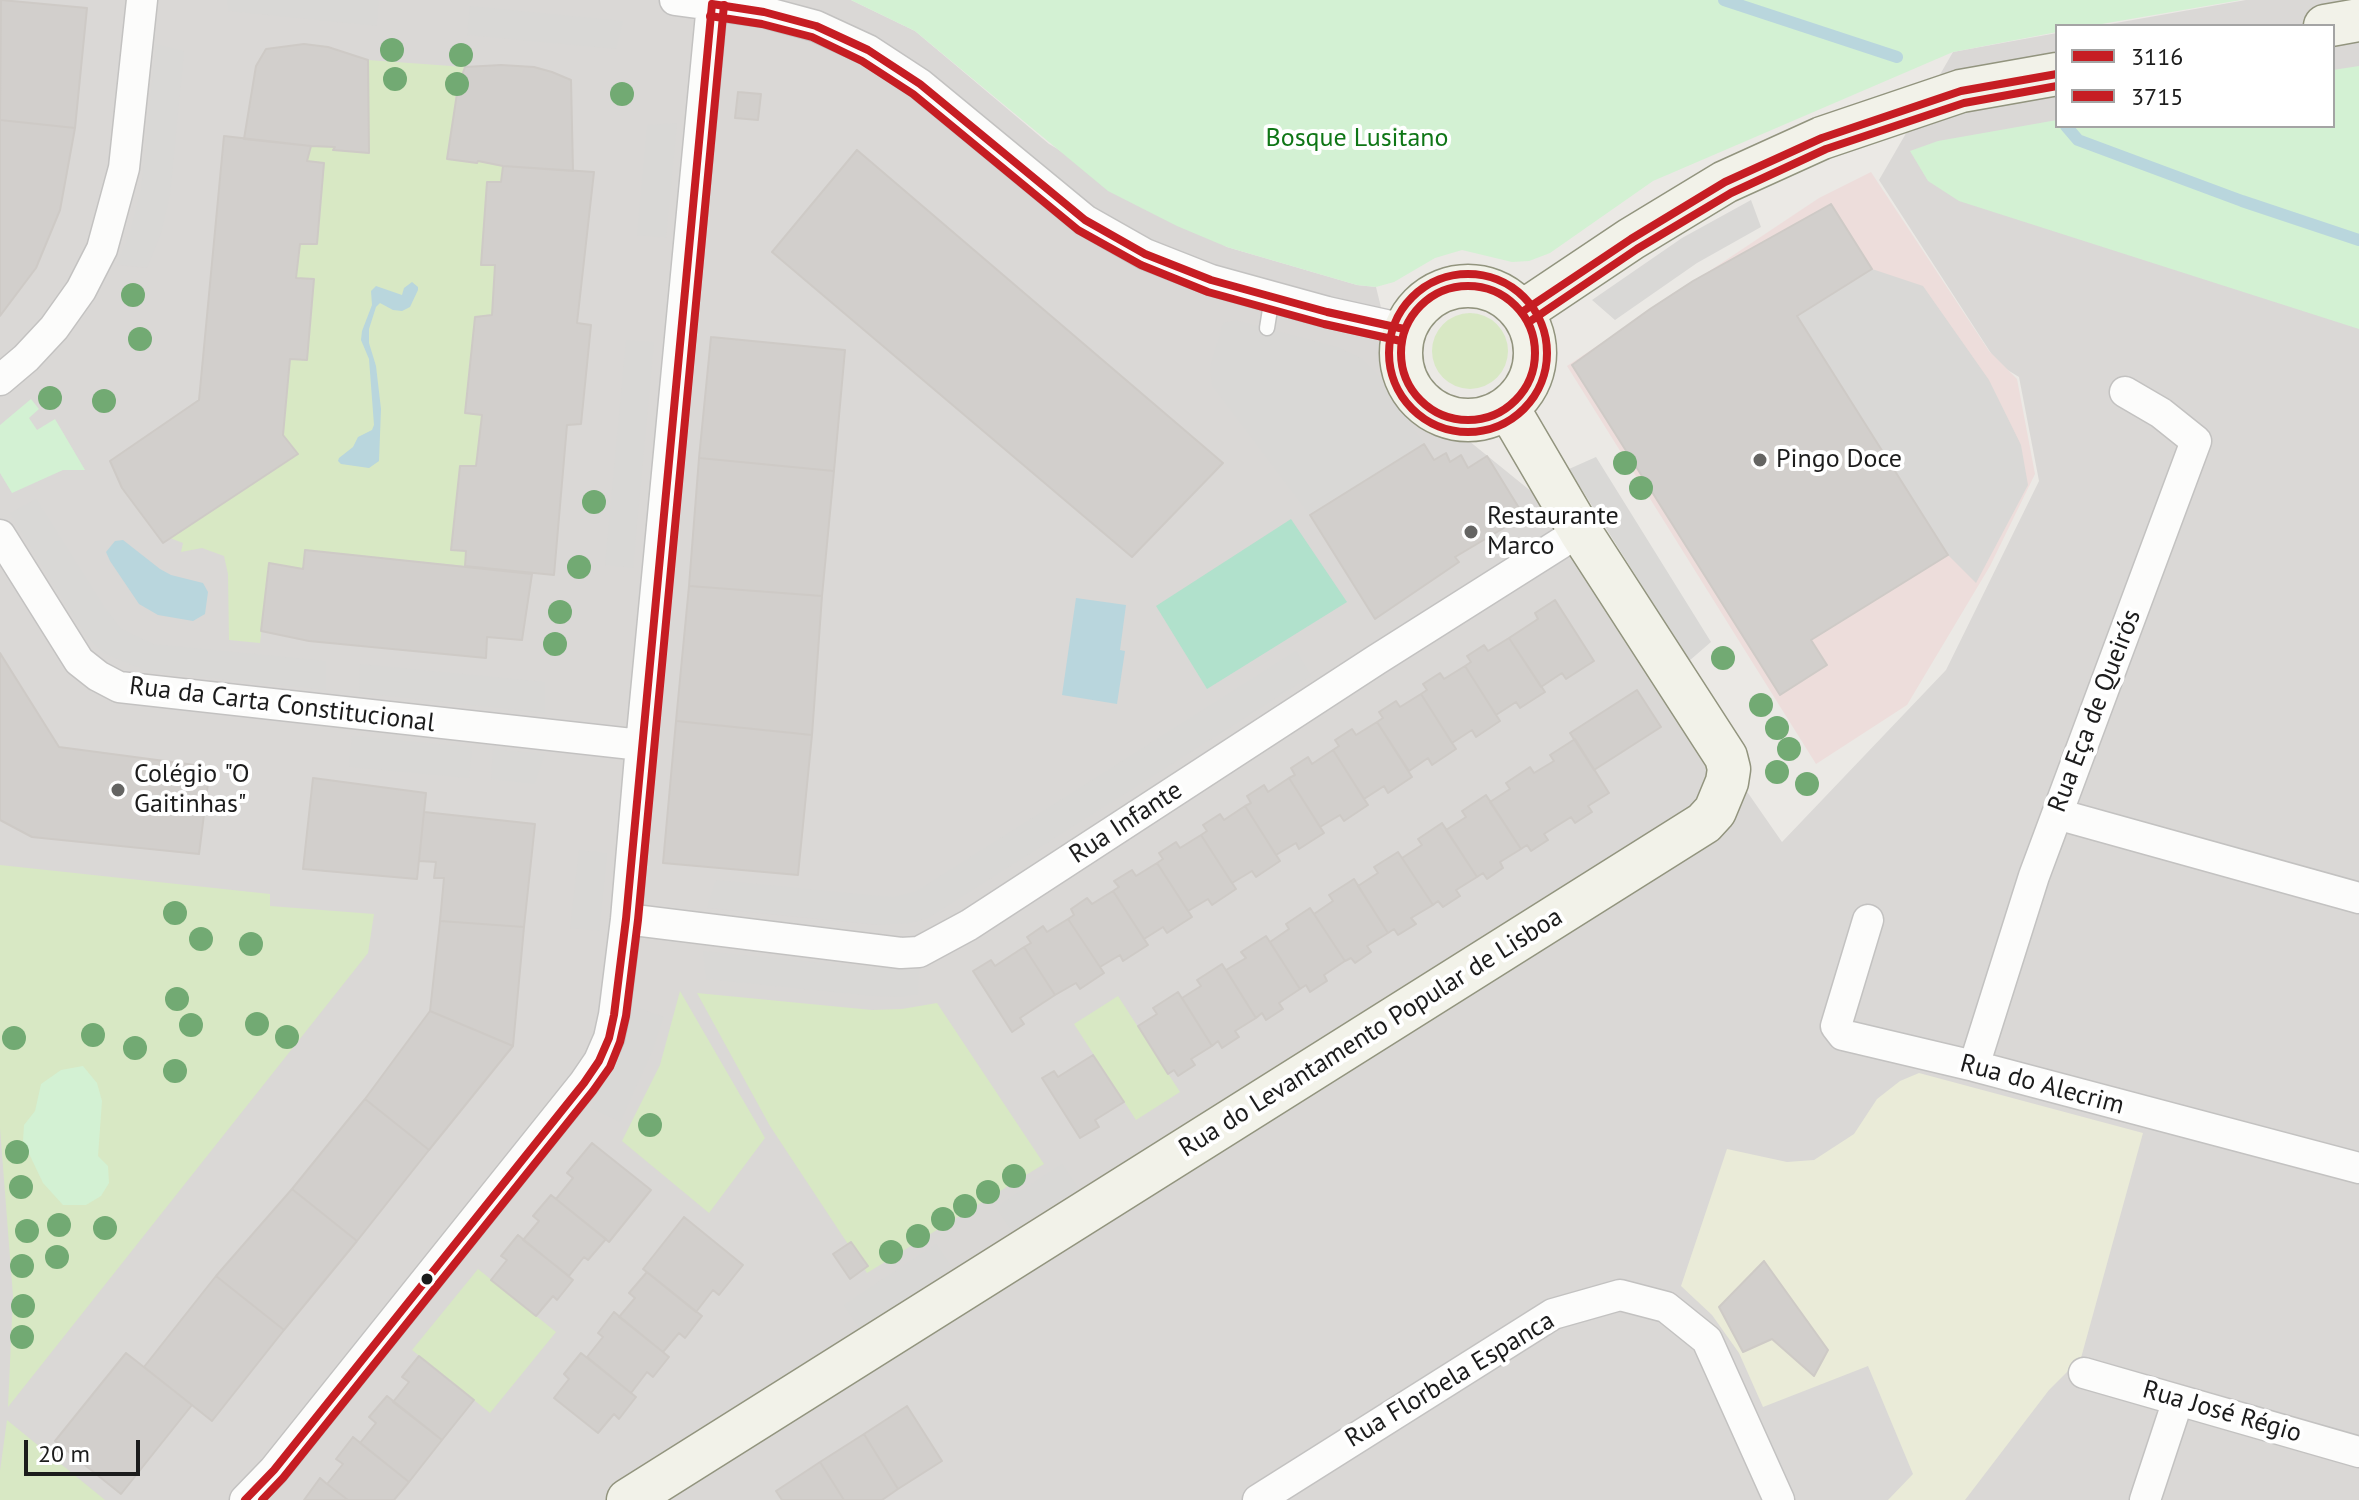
<!DOCTYPE html>
<meta charset="utf-8">
<style>
body{margin:0}
#map{position:relative;width:2359px;height:1500px;overflow:hidden;background:#ebe9e5;font-family:"PT Sans",sans-serif}
canvas{display:block}
.legend{position:absolute;left:2055px;top:24px;width:280px;height:104px;box-sizing:border-box;background:#fff;border:2px solid #a4a4a4;margin:0;padding:10px 14px;list-style:none;font-size:24px;color:#1c1c1c}
.legend li{display:flex;align-items:center;gap:16px;height:40px}
.legend b{width:40px;border:2px solid #a4a4a4}
.scale{position:absolute;left:24px;top:1440px;width:116px;height:36px;box-sizing:border-box;border:4px solid #1c1c1c;border-top:0;padding-left:10px;font-size:24px;line-height:28px;white-space:nowrap;color:#1c1c1c;-webkit-text-stroke:6px #fff;paint-order:stroke}
</style>
<div id="map">
<canvas width="2359" height="1500"></canvas>
<ul class="legend">
<li><b style="height:10px;background:#c61d23"></b>3116</li>
<li><b style="height:10px;background:#c61d23"></b>3715</li>
</ul>
<div class="scale">20 m</div>
</div>
<script>
const ctx = document.querySelector('canvas').getContext('2d');
ctx.lineJoin = 'round';
function fillPath(path, color) { ctx.fillStyle = color; ctx.fill(path, 'evenodd'); }
const poly = rows => new Path2D(rows.map(r => 'M' + r).join(''));
function strokePath(path, color, width, dash) { ctx.strokeStyle = color; ctx.lineWidth = width; ctx.lineCap = dash ? 'butt' : 'round'; ctx.setLineDash(dash || []); ctx.stroke(path); }
function label(font, color, halo, rows, align = 'center') {
  ctx.font = font + ' "PT Sans",sans-serif'; ctx.lineWidth = 8; ctx.setLineDash([]); ctx.textBaseline = 'middle'; ctx.strokeStyle = halo; ctx.fillStyle = color; for (const [text, x, y, turn = 0] of rows) {
    ctx.save(); ctx.translate(x, y); ctx.rotate((+turn || 0) * Math.PI / 180); ctx.textAlign = isNaN(turn) ? turn : align; if (halo) ctx.strokeText(text, 0, 0); ctx.fillText(text, 0, 0); ctx.restore();
  }
}
const residential = poly([
 [0,0,851,0,915,31,1049,144,1227,247,1357,285,1376,287,1400,385,1548,505,1782,842,1946,670,2039,481,2019,377,1998,364,1879,180,1953,52,2057,33,2057,126,2333,126,2333,26,2099,26,2246,0,2359,0,2359,1500,0,1500]
]);
const commercial = poly([
 [1871,172,1989,351,2017,379,2035,474,1990,566,1907,705,1816,764,1567,366,1819,198]
]);
const religious = poly([
 [227,0,379,0,377,26,228,11],
 [470,6,623,21,616,49,467,35],
 [156,44,184,51,170,195,161,233,147,268,117,265,131,229,141,191],
 [677,123,666,238,637,235,647,125],
 [1751,200,1761,227,1697,263,1615,320,1592,300,1682,238],
 [1872,269,1923,286,1989,380,2021,445,2028,485,1976,583,1948,555,1797,316],
 [1236,320,1337,347,1363,359,1382,378,1388,392,1424,444,1310,515,1212,385,1210,368,1223,323],
 [626,340,654,342,633,568,605,565],
 [1596,457,1711,642,1689,661,1569,469],
 [36,499,104,607,120,628,153,644,326,661,326,690,149,672,103,653,89,639,71,612,10,513],
 [1296,651,1311,676,928,918,912,923,877,925,707,908,716,880,879,896,893,897,917,891],
 [360,664,545,682,545,713,359,693],
 [352,736,472,747,469,778,349,767],
 [493,749,545,754,535,784,491,779],
 [579,850,607,853,599,931,570,928],
 [703,951,875,968,919,966,918,994,899,997,873,996,706,979],
 [634,1006,664,1017,654,1047,620,1122,591,1108,608,1078,622,1049],
 [1062,1164,1078,1188,1012,1231,996,1207],
 [936,1244,952,1268,860,1329,844,1305]
]);
const farmland = poly([
 [1919,1073,2143,1133,2081,1358,2049,1390,1965,1500,1888,1500,1913,1474,1868,1366,1763,1407,1739,1353,1712,1315,1681,1286,1727,1149,1787,1162,1814,1160,1854,1134,1877,1099,1900,1081]
]);
const grass = poly([
 [368,60,465,67,447,159,476,163,478,161,503,166,501,182,487,182,481,264,495,265,492,315,475,317,465,412,482,415,476,466,460,467,451,550,466,551,465,566,305,550,303,569,269,564,260,643,229,640,228,574,224,556,202,548,181,552,183,543,170,538,283,435,290,359,307,360,314,279,296,278,300,244,317,244,324,164,307,161,311,146,335,147,333,150,369,153],
 '1432 351a38 38 0 1 1 76 0a38 38 0 1 1-76 0Z',
 [0,865,270,894,270,906,374,914,368,953,8,1407,13,1296,0,1128],
 [680,991,765,1138,709,1213,622,1141,660,1065],
 [697,993,872,1010,902,1009,937,1003,1044,1164,867,1273,770,1126],
 [1118,996,1180,1092,1136,1120,1074,1024],
 [478,1269,556,1332,490,1413,412,1350],
 [7,1420,105,1500,0,1500,0,1471]
]);
const park = poly([
 [851,0,2241,0,2090,26,2057,26,2057,32,1953,52,1653,181,1550,253,1529,261,1512,262,1462,250,1435,258,1394,282,1376,287,1357,285,1227,247,1177,226,1108,191,915,31],
 [2359,66,2359,329,1959,201,1928,181,1910,151,1938,141,2057,120,2057,126,2333,126,2333,70],
 [31,399,39,409,29,418,37,430,55,419,85,470,63,470,12,493,0,473,0,425],
 [83,1066,97,1083,102,1101,98,1156,108,1166,109,1183,101,1196,86,1205,63,1205,43,1183,23,1141,24,1125,35,1111,41,1084,61,1070]
]);
const pitch = poly([
 [1291,519,1347,602,1207,689,1156,606]
]);
const water = poly([
 [412,282,418,287,418,290,410,307,402,311,393,310,380,303,376,307,369,329,369,343,376,366,381,409,379,461,369,468,341,464,338,461,339,458,353,447,358,437,372,430,374,425,369,359,361,340,362,331,372,305,371,291,376,286,402,295,404,288],
 [123,540,160,569,171,575,203,583,208,592,205,614,193,621,158,615,139,604,110,561,106,552,115,541],
 [1076,598,1126,605,1120,650,1125,651,1117,704,1062,695]
]);
const stream = poly([
 [1724,0,1897,57],
 [2066,126,2078,140,2242,201,2359,240]
]);
const building = poly([
 [1,0,87,8,75,128,0,120,1,0],
 [304,44,328,47,368,60,369,153,333,150,335,147,311,146,244,139,256,66,266,49,304,44],
 [501,65,534,67,552,72,571,80,573,171,503,166,478,161,477,163,447,159,458,87,465,67,501,65],
 [738,92,761,94,758,120,735,118,738,92],
 [0,120,75,128,60,210,36,268,0,316,0,120],
 [224,136,311,146,307,161,324,163,317,244,300,244,296,278,314,279,307,360,290,359,283,435,298,454,163,543,122,488,110,461,199,400,224,136],
 [857,150,1223,463,1132,557,772,252,857,150],
 [503,166,594,172,577,323,591,325,581,424,567,425,554,575,465,566,466,551,451,550,460,466,476,466,482,415,465,413,475,317,492,315,495,265,481,265,487,182,501,182,503,166],
 [1831,204,1872,269,1797,316,1948,555,1811,640,1827,665,1780,695,1572,365,1650,309,1693,281,1831,204],
 [711,337,845,350,834,471,699,458,711,337],
 [1424,444,1434,460,1446,453,1450,462,1461,455,1468,468,1487,456,1524,516,1455,557,1459,562,1375,619,1310,515,1424,444],
 [699,458,834,471,822,596,689,586,699,458],
 [305,550,532,574,522,640,487,637,486,658,309,641,261,631,269,563,303,569,305,550],
 [689,586,822,596,812,735,676,721,689,586],
 [1555,600,1594,661,1566,679,1562,673,1541,687,1509,638,1538,619,1535,613,1555,600],
 [1509,638,1545,692,1520,708,1516,702,1496,715,1465,666,1471,662,1467,656,1484,645,1488,651,1509,638],
 [0,653,59,747,210,767,199,854,32,837,0,820,0,653],
 [1465,666,1500,721,1476,737,1472,730,1452,743,1421,694,1427,690,1423,684,1440,673,1444,679,1465,666],
 [1637,690,1661,727,1594,770,1570,733,1637,690],
 [1421,694,1456,749,1432,765,1428,758,1409,771,1377,722,1383,718,1379,712,1396,701,1400,707,1421,694],
 [676,721,812,735,798,875,663,863,676,721],
 [1377,722,1412,777,1388,793,1384,786,1364,799,1333,750,1339,746,1335,740,1352,729,1356,735,1377,722],
 [1575,739,1609,793,1588,806,1592,812,1575,823,1571,817,1544,834,1548,840,1531,851,1527,845,1521,849,1490,802,1510,789,1506,783,1530,767,1534,773,1554,761,1550,755,1575,739],
 [1333,750,1368,805,1344,821,1340,815,1320,827,1289,778,1295,775,1291,768,1308,757,1312,764,1333,750],
 [313,778,426,793,417,879,303,869,313,778],
 [1289,778,1324,833,1299,849,1296,843,1276,855,1245,806,1251,803,1247,796,1264,785,1268,792,1289,778],
 [1486,795,1521,849,1500,862,1503,868,1487,879,1483,873,1477,877,1446,830,1466,817,1462,811,1486,795],
 [1245,806,1280,861,1256,877,1252,871,1232,883,1201,835,1207,831,1203,825,1220,814,1224,820,1245,806],
 [424,812,535,824,524,927,440,921,444,878,434,878,436,862,419,861,424,812],
 [1442,823,1477,877,1456,890,1460,896,1443,907,1438,901,1433,905,1402,858,1422,845,1418,839,1442,823],
 [1201,835,1236,889,1212,905,1208,899,1188,911,1157,863,1163,859,1159,853,1176,842,1180,848,1201,835],
 [1398,852,1433,905,1411,918,1416,924,1398,935,1394,929,1388,933,1358,886,1378,873,1374,867,1398,852],
 [1157,863,1192,917,1167,933,1163,927,1144,939,1113,891,1119,887,1114,881,1132,870,1136,876,1157,863],
 [1354,879,1388,933,1367,946,1371,952,1355,963,1351,958,1345,961,1314,914,1333,901,1329,895,1354,879],
 [1113,891,1148,945,1123,961,1120,955,1100,967,1068,919,1074,915,1071,909,1087,898,1092,904,1113,891],
 [1310,908,1345,961,1324,975,1327,981,1310,992,1306,985,1300,989,1270,942,1289,929,1286,924,1310,908],
 [1068,919,1104,973,1080,989,1076,983,1055,995,1024,947,1031,943,1027,937,1043,926,1047,932,1068,919],
 [440,921,524,927,513,1046,430,1011,440,921],
 [1266,936,1300,989,1279,1003,1283,1009,1266,1020,1262,1013,1256,1018,1226,970,1246,958,1241,952,1266,936],
 [1024,947,1055,995,1020,1018,1024,1024,1012,1032,973,971,991,960,995,966,1024,947],
 [1222,964,1256,1018,1235,1031,1239,1037,1222,1048,1218,1041,1212,1046,1182,998,1201,986,1197,980,1222,964],
 [1178,992,1212,1046,1191,1059,1195,1065,1178,1076,1174,1070,1168,1074,1138,1026,1157,1014,1153,1008,1178,992],
 [430,1011,513,1046,429,1150,365,1099,430,1011],
 [1093,1055,1124,1102,1095,1120,1099,1127,1080,1138,1042,1078,1054,1071,1058,1077,1093,1055],
 [365,1099,429,1150,357,1241,292,1189,365,1099],
 [592,1143,651,1190,609,1242,556,1199,573,1178,567,1173,592,1143],
 [292,1189,357,1241,284,1330,216,1276,292,1189],
 [551,1195,606,1239,588,1260,584,1257,569,1276,523,1240,539,1221,533,1216,551,1195],
 [684,1217,743,1265,719,1295,713,1290,696,1312,643,1269,684,1217],
 [518,1235,573,1280,557,1300,553,1296,536,1316,491,1280,507,1260,501,1256,518,1235],
 [851,1242,868,1266,850,1279,833,1254,851,1242],
 [1764,1261,1828,1350,1814,1376,1772,1339,1743,1352,1719,1307,1764,1261],
 [647,1272,702,1316,685,1338,679,1333,663,1352,619,1317,635,1298,629,1293,647,1272],
 [216,1276,284,1330,212,1421,144,1367,216,1276],
 [614,1312,669,1357,653,1377,647,1372,631,1393,587,1357,603,1337,598,1333,614,1312],
 [126,1353,192,1405,121,1494,55,1441,126,1353],
 [581,1353,636,1397,619,1419,614,1414,598,1433,554,1398,569,1379,564,1374,581,1353],
 [419,1356,474,1400,442,1440,393,1402,409,1382,402,1377,419,1356],
 [387,1396,442,1440,409,1482,360,1443,376,1423,369,1417,387,1396],
 [907,1406,942,1461,898,1489,864,1434,907,1406],
 [864,1434,898,1489,882,1500,844,1500,820,1462,864,1434],
 [353,1437,409,1482,394,1500,348,1500,327,1484,343,1464,336,1459,353,1437],
 [820,1462,844,1500,782,1500,776,1491,820,1462],
 [320,1478,327,1484,348,1500,304,1500,320,1478]
]);
const lane = poly([
 [1267,328,1272,297]
]);
const street = poly([
 [675,0,764,12,816,26,868,50,920,84,1085,220,1145,254,1211,280,1327,312,1404,329],
 [0,380,26,358,54,328,81,290,102,249,124,168,142,0],
 [0,535,79,661,98,676,119,687,641,745],
 [2057,814,2359,898],
 [626,919,901,953,919,952,969,925,1376,660,1580,531],
 [1868,920,1836,1026,1843,1035,1974,1066,2359,1168],
 [1974,1066,2034,876,2196,441,2161,413,2125,392],
 [2084,1373,2359,1452],
 [245,1500,274,1470,584,1083,599,1061,609,1038,614,1015,626,919,641,745,712,4],
 [1258,1500,1553,1314,1620,1295,1666,1307,1707,1340,1779,1500],
 [2145,1500,2178,1400]
]);
const secondary = poly([
 [2325,26,2359,20],
 '1401 353a67 67 0 1 1 134 0a67 67 0 1 1-134 0Z',
 [1522,312,1631,239,1725,182,1822,138,1961,91,2057,74],
 [628,1500,1704,823,1715,811,1727,782,1729,769,1726,757,1580,531,1508,408]
]);
const bus1 = poly([
 [712,4,764,12,816,26,868,50,920,84,1085,220,1145,254,1211,280,1327,312,1404,329],
 '1401 353a67 67 0 1 1 134 0a67 67 0 1 1-134 0Z',
 [1522,312,1631,239,1725,182,1822,138,1961,91,2057,74],
 [245,1500,274,1470,584,1083,599,1061,609,1038,614,1015,626,919,712,4]
]);
const bus2 = poly([
 [710,16,762,24,812,37,862,61,913,94,1078,230,1141,265,1208,292,1324,324,1401,341],
 '1389 353a79 79 0 1 1 158 0a79 79 0 1 1-158 0Z',
 [1529,322,1637,249,1731,193,1826,149,1964,103,2057,86],
 [262,1500,283,1478,593,1091,610,1067,620,1042,626,1016,638,920,724,5]
]);
const trees = [
 [392,50],
 [461,55],
 [395,79],
 [457,84],
 [622,94],
 [133,295],
 [140,339],
 [50,398],
 [104,401],
 [1625,463],
 [1641,488],
 [594,502],
 [579,567],
 [560,612],
 [555,644],
 [1723,658],
 [1761,705],
 [1777,728],
 [1789,749],
 [1777,772],
 [1807,784],
 [175,913],
 [201,939],
 [251,944],
 [177,999],
 [257,1024],
 [191,1025],
 [93,1035],
 [287,1037],
 [14,1038],
 [135,1048],
 [175,1071],
 [650,1125],
 [17,1152],
 [1014,1176],
 [21,1187],
 [988,1192],
 [965,1206],
 [943,1219],
 [59,1225],
 [105,1228],
 [27,1231],
 [918,1236],
 [891,1252],
 [57,1257],
 [22,1266],
 [23,1306],
 [22,1337]
];
const markers = [
 [1760,460,8,"#646462"],
 [1471,532,8,"#646462"],
 [118,790,8,"#646462"],
 [427,1279,7,"#1c1c1c"]
];
const parkNames = [
 ["Bosque Lusitano",1357,139]
];
const poiNames = [
 ["Pingo Doce",1776,460],
 ["Restaurante",1487,517],
 ["Marco",1487,547],
 ["Colégio \"O",134,775],
 ["Gaitinhas\"",134,805]
];
const streetNames = [
 ["Rua da Carta Constitucional",282,705,7],
 ["Rua Eça de Queirós",2095,711,-69],
 ["Rua Infante",1126,823,-33],
 ["Rua do Levantamento Popular de Lisboa",1371,1033,-32],
 ["Rua do Alecrim",2042,1085,15],
 ["Rua Florbela Espanca",1450,1380,-31],
 ["Rua José Régio",2222,1412,16]
];
fillPath(residential, '#dad8d6');
fillPath(commercial, '#eddddb');
fillPath(religious, '#d9d8d6');
fillPath(farmland, '#eaebd8');
fillPath(grass, '#d8e8c4');
fillPath(park, '#d3f1d3');
fillPath(pitch, '#b1e1cc');
fillPath(water, '#b9d6dd');
strokePath(stream, '#b9d6dd', 12);
fillPath(building, '#d2cfcc');
strokePath(building, '#cecac6', 2);
strokePath(lane, '#c3c2c1', 17);
strokePath(street, '#c3c2c1', 33);
strokePath(secondary, '#92947e', 45);
strokePath(lane, '#fcfcfb', 14);
strokePath(street, '#fcfcfb', 30);
strokePath(secondary, '#f2f2e9', 42);
strokePath(bus1, '#c61d23', 8);
strokePath(bus2, '#c61d23', 8);
ctx.fillStyle = '#72aa73';
for (const [x, y] of trees) { ctx.beginPath(); ctx.arc(x, y, 12, 0, 2 * Math.PI); ctx.fill(); }
for (const [x, y, r, color] of markers) { const dot = new Path2D(); dot.arc(x, y, r, 0, 2 * Math.PI); ctx.fillStyle = color; ctx.fill(dot); strokePath(dot, '#fff', 3); }
label('26px', '#0f7616', '#fff', parkNames);
label('26px', '#1c1c1c', '#fff', poiNames, 'left');
label('26px', '#1c1c1c', '#fff', streetNames);
</script>
